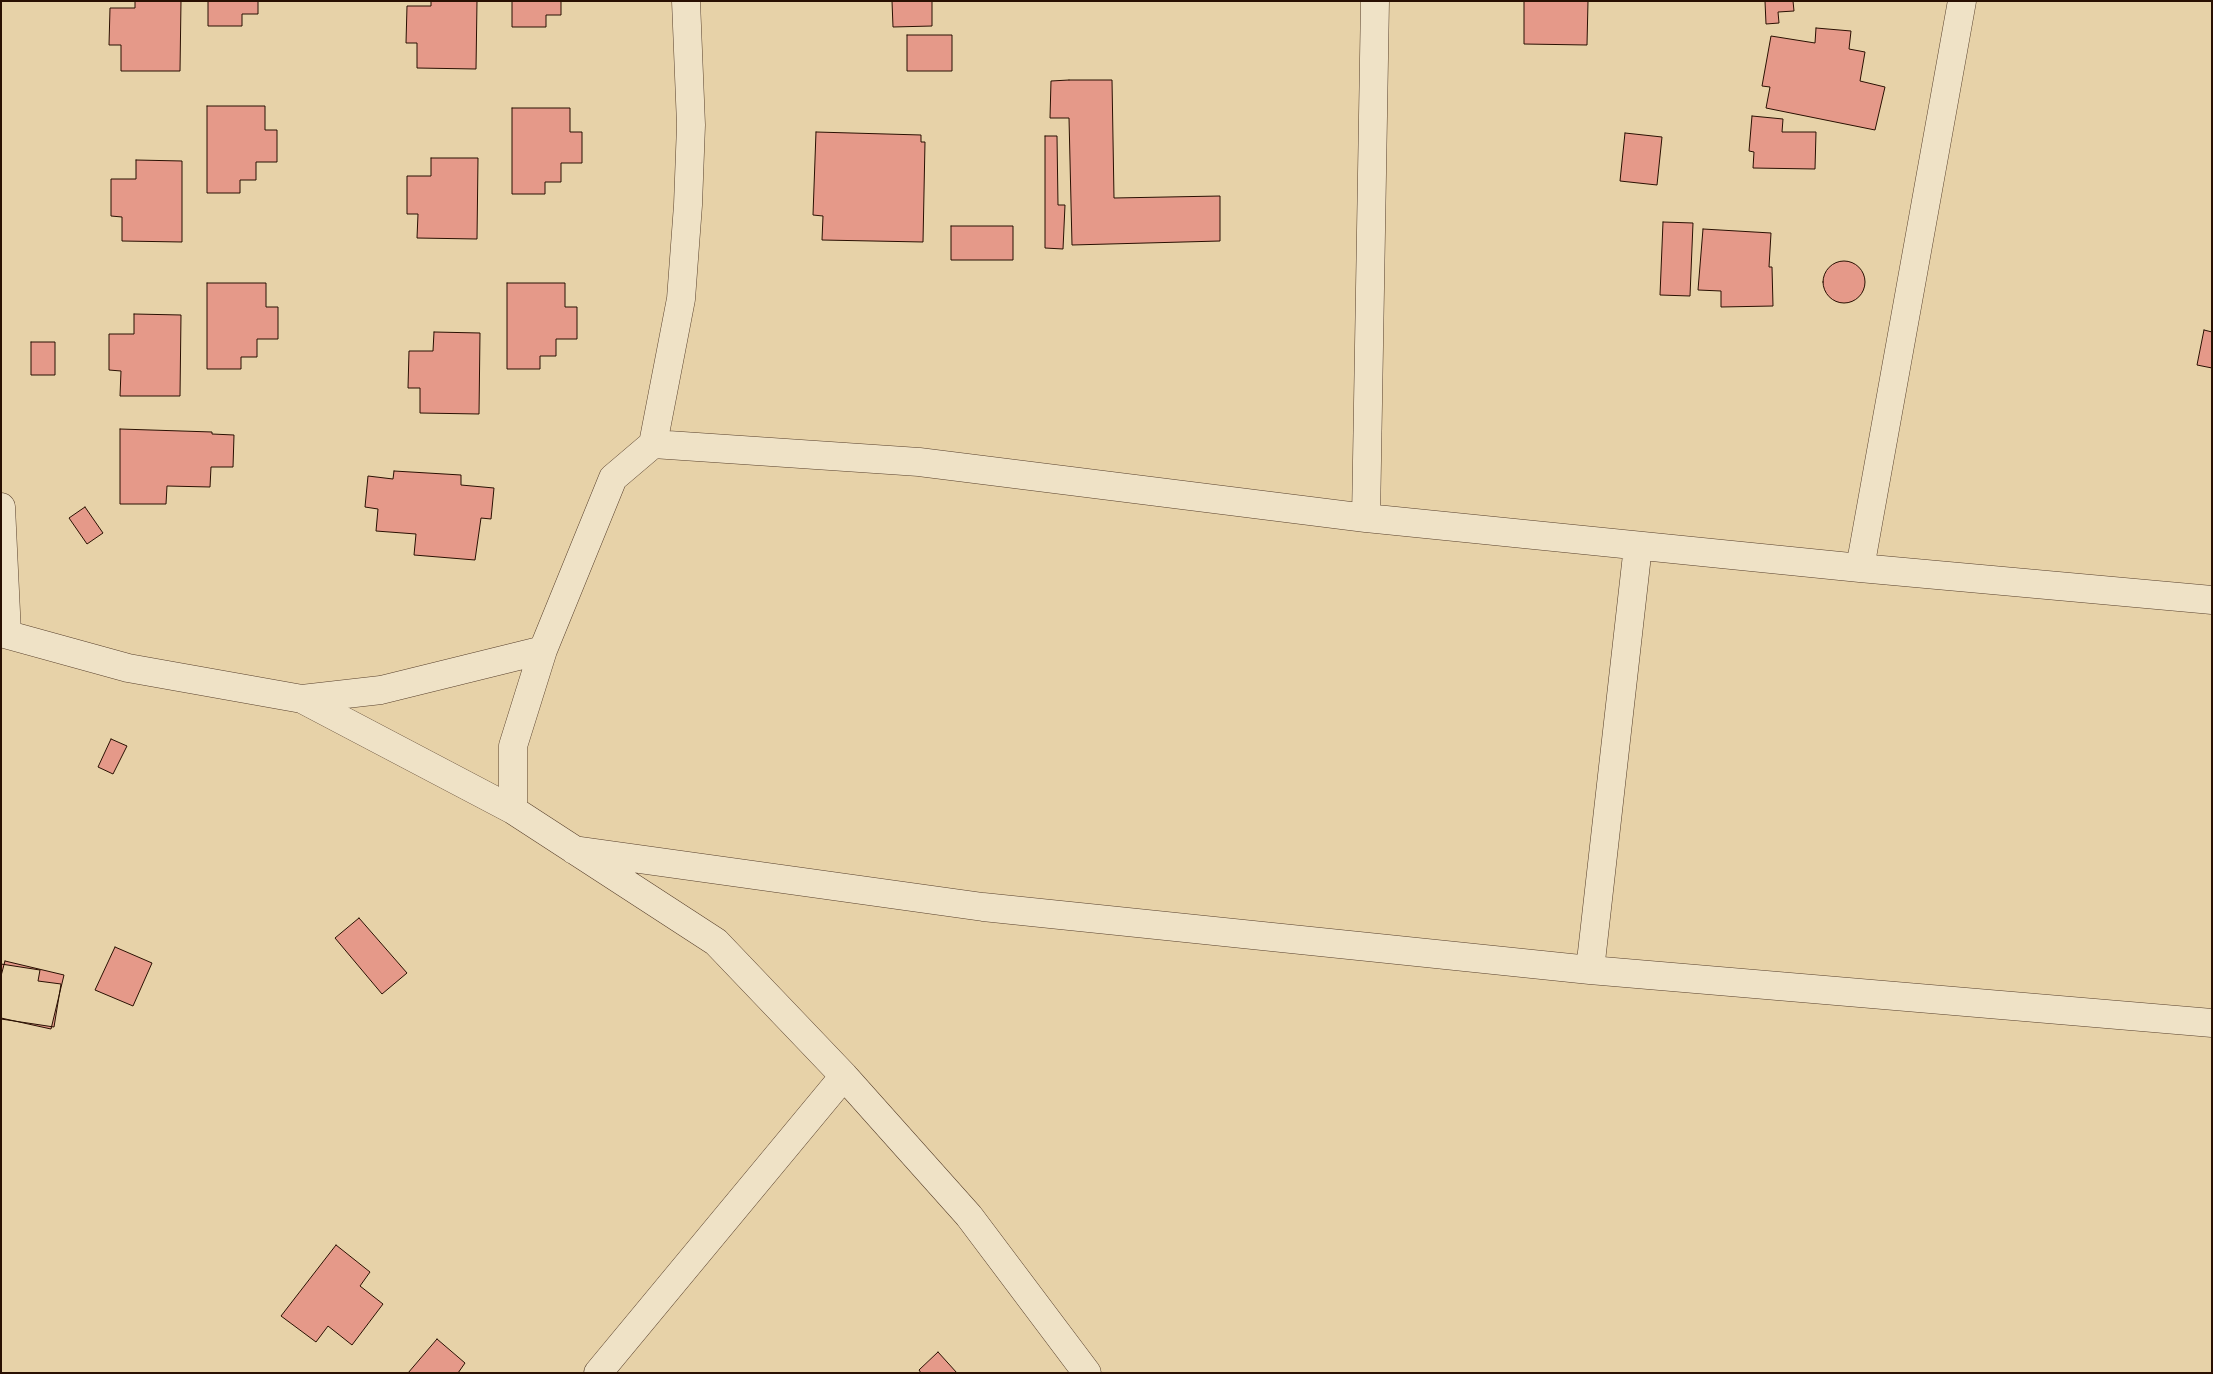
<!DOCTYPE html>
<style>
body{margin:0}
#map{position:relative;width:2213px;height:1374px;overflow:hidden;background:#e7d2a8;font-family:Cardo,serif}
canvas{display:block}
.frame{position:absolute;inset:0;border:2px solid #291002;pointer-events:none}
</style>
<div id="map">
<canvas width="2213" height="1374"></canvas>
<div class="frame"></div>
</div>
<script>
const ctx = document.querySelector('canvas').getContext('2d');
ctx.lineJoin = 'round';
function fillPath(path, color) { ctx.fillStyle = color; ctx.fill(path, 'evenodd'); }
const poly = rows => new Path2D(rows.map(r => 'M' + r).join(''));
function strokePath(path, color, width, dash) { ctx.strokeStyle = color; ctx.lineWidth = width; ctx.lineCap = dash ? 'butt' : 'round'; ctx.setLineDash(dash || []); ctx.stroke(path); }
const building = poly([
 [135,1,181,1,180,71,121,71,121,45,109,45,110,8,135,8,135,1],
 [208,1,258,1,258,14,242,14,242,26,208,26,208,1],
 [431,1,477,1,476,69,417,68,417,43,406,43,407,6,431,6,431,1],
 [512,1,561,1,561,15,546,15,546,27,512,27,512,1],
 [892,1,932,1,932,26,893,27,892,1],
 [1524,1,1588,1,1587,45,1524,44,1524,1],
 [1765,1,1793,1,1794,11,1778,12,1779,23,1766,24,1765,1],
 [1816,28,1851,31,1849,49,1865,52,1860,81,1885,87,1875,130,1766,108,1770,87,1762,86,1771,36,1815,43,1816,28],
 [907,35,952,35,952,71,907,71,907,35],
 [1069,80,1112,80,1114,198,1220,196,1220,241,1072,245,1069,118,1050,118,1051,81,1069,80],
 [207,106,265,106,265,130,277,130,277,162,256,162,256,180,240,180,240,193,207,193,207,106],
 [512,108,570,108,570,132,582,132,582,163,561,163,561,182,545,182,545,194,512,194,512,108],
 [1752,116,1783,119,1782,132,1816,132,1815,169,1753,168,1754,152,1749,151,1752,116],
 [816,132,921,135,921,142,925,142,923,242,822,240,823,216,813,215,816,132],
 [1625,133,1662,137,1657,185,1620,181,1625,133],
 [1045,136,1057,136,1058,205,1065,205,1063,249,1045,248,1045,136],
 [431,158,478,158,477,239,417,238,418,214,407,214,407,176,431,176,431,158],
 [136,160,182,161,182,242,122,241,122,217,111,216,111,179,136,179,136,160],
 [1663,222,1693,223,1690,296,1660,295,1663,222],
 [951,226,1013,226,1013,260,951,260,951,226],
 [1703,229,1771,233,1769,267,1772,267,1773,306,1721,307,1721,291,1698,290,1703,229],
 '1823 282a21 21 0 1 1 42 0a21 21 0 1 1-42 0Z',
 [207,283,266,283,266,307,278,307,278,339,257,339,257,357,241,357,241,369,207,369,207,283],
 [507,283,565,283,565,307,577,307,577,339,556,339,556,356,540,356,540,369,507,369,507,283],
 [134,314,181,315,180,396,120,396,121,371,109,370,109,334,134,334,134,314],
 [2204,330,2212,332,2212,368,2197,365,2204,330],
 [434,332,480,333,479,414,420,413,420,388,408,388,409,351,433,351,434,332],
 [31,342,55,342,55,375,31,375,31,342],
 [120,429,212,432,212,434,234,435,233,467,211,467,210,487,167,486,166,504,120,504,120,429],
 [394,471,461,475,461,485,494,488,491,519,481,518,475,560,414,555,416,534,376,531,378,509,365,507,368,476,393,479,394,471],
 [85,507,103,533,87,544,69,518,85,507],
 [111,739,127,746,113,774,98,767,111,739],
 [359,918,407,973,382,994,335,938,359,918],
 [115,947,152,963,133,1006,95,990,115,947],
 [5,961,64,975,51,1029,1,1018,1,976,5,961],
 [1,964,40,970,38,981,61,984,54,1027,1,1019,1,964],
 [336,1245,370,1272,360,1286,383,1304,352,1345,328,1326,316,1342,281,1316,336,1245],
 [437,1339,465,1363,458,1373,408,1373,437,1339],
 [938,1352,957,1373,921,1373,919,1370,938,1352]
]);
const street = poly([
 [653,444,919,462,1366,518,1860,568,2212,600],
 [1,507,7,634],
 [1366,518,1375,1],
 [1860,568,1962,1],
 [1,633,128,668,302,699,513,810,716,942,844,1076,969,1216,1087,1373],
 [302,699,381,690,543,650],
 [513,810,513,746,543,650,613,478,653,444,681,299,688,205,691,125,686,1],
 [574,850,983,907,1590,970,2212,1023],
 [1590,970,1638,546],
 [598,1373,844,1076]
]);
fillPath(building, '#e59989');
strokePath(building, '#291002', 1);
strokePath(street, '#58402c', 29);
strokePath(street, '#efe2c6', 28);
</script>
